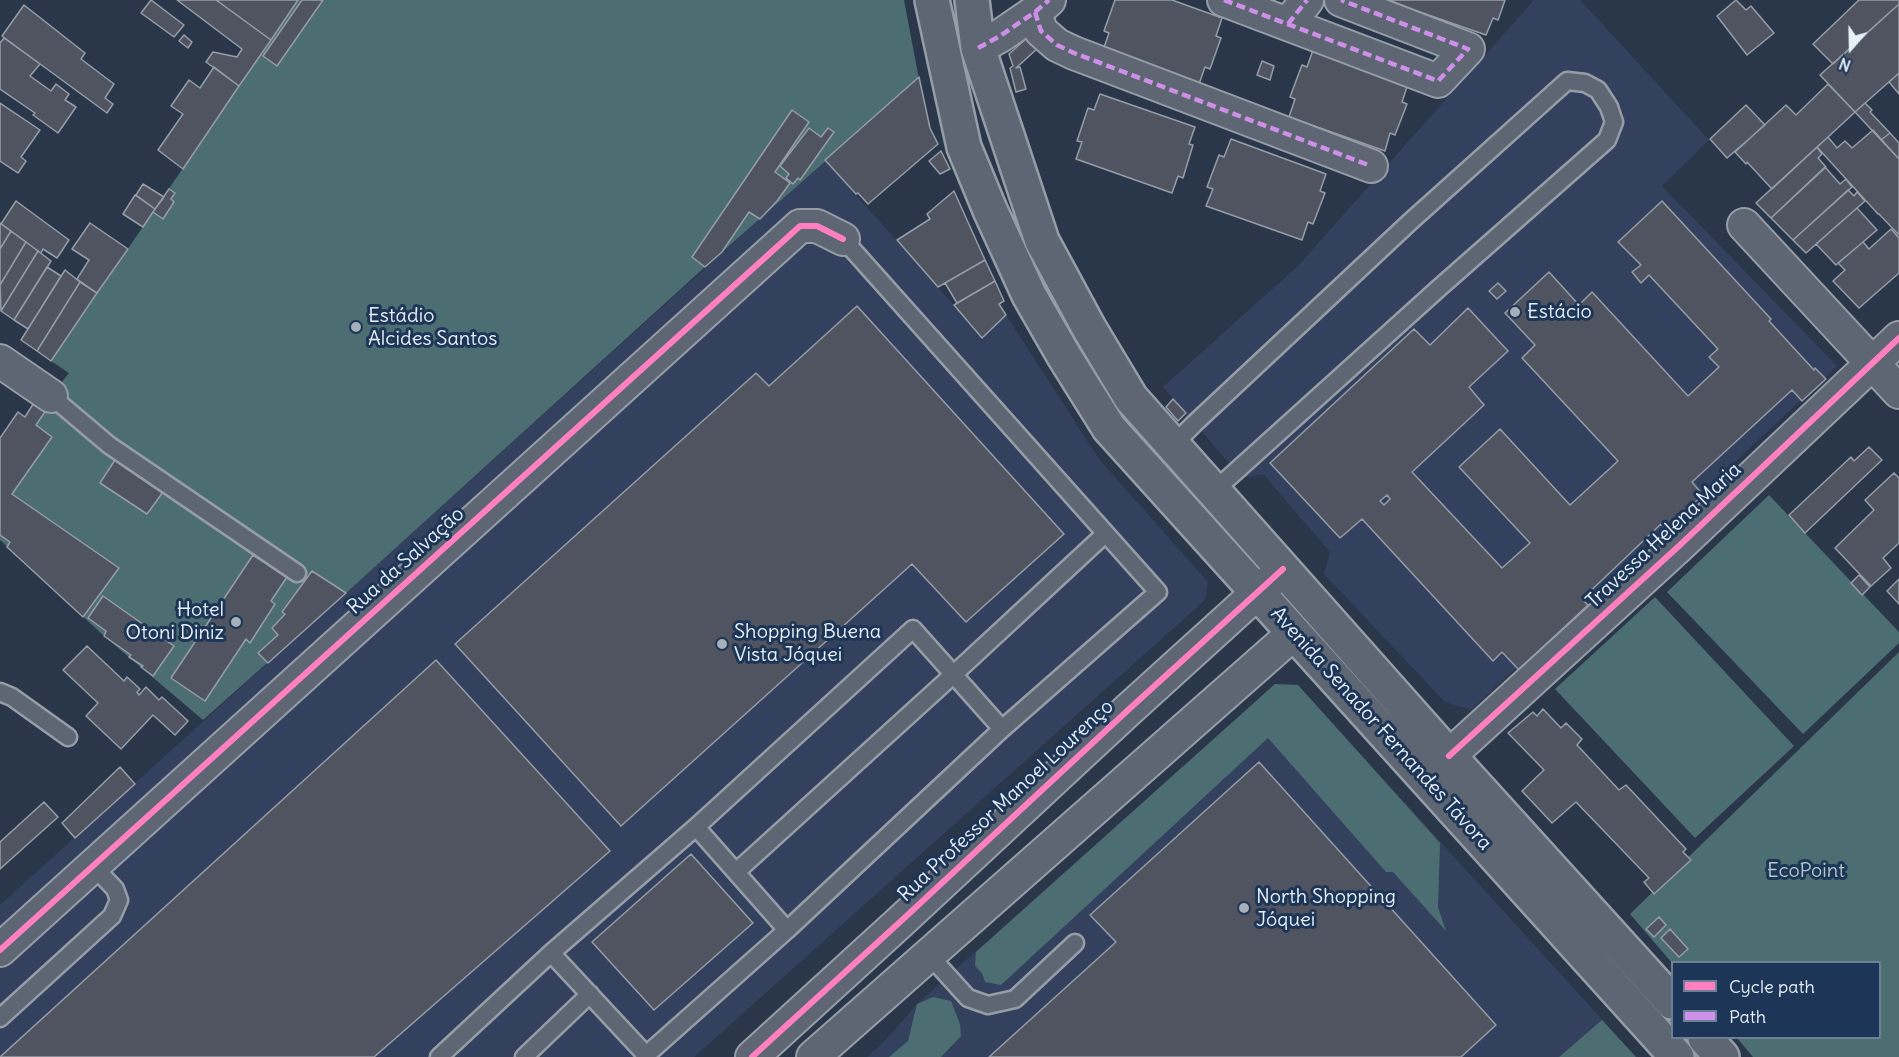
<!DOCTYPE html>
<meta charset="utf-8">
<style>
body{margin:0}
#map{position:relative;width:1899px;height:1057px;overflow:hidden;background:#2a374a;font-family:Delius,sans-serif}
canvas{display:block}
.legend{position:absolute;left:1671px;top:961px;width:210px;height:78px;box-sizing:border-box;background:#1d3557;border:2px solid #6e8097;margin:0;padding:8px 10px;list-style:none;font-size:18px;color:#e8f1f8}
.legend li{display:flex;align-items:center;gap:12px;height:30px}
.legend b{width:30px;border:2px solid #6e8097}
.north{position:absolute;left:1821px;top:18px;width:60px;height:60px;-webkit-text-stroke:4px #1d3557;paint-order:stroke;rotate:200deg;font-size:16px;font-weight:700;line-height:24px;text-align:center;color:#e8f1f8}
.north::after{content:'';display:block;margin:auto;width:21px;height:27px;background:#e8f1f8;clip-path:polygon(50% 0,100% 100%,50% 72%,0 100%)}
</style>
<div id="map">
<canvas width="1899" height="1057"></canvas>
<ul class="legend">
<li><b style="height:8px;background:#ff80c0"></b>Cycle path</li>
<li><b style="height:8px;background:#ce8fe9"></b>Path</li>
</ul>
<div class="north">N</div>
</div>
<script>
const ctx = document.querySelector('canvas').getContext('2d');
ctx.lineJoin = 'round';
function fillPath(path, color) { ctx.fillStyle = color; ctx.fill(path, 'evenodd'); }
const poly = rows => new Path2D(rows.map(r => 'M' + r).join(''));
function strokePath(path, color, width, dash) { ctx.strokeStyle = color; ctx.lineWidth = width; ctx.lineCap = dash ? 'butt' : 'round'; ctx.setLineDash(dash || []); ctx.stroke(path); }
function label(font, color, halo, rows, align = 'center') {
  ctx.font = font + ' Delius,sans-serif'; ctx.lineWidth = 6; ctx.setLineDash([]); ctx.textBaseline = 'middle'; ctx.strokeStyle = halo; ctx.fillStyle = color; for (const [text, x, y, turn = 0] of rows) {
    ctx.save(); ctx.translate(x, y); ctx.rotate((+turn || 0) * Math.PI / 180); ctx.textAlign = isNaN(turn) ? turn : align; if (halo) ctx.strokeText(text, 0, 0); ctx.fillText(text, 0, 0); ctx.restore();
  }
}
const built = poly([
 [1534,0,1580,0,1709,140,1662,186,1837,366,1471,710,1445,702,1324,574,1330,552,1263,474,1242,478,1163,387,1297,267],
 [825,160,982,337,1006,315,1099,459,1208,582,1205,600,694,1057,0,1057,0,905],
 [1275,684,1298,685,1636,1057,867,1057,883,1043,917,1004]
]);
const green = poly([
 [298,0,904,0,919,79,705,267,346,593,203,720,104,636,0,540,0,438,18,412,25,417,35,401,51,396,69,373,51,361],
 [1769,495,1899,632,1899,643,1803,734,1667,592],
 [1655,597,1794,746,1695,838,1555,689],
 [1899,652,1899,1057,1753,1057,1737,1038,1880,1038,1880,962,1672,963,1630,914],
 [1275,684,1298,685,1440,843,1438,907,1446,931,1393,872,1386,872,1268,738,1001,985,985,982,982,973,975,966,976,952],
 [933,997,951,1001,960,1024,961,1036,941,1057,889,1057,908,1041,917,1004],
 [1602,1020,1636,1057,1559,1057]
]);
const building = poly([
 [151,0,184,25,174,37,141,13,151,0],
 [177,0,216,0,271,40,239,86,206,62,213,52,237,57,242,49,177,0],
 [216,0,298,0,271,40,216,0],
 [302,0,323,0,277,66,263,56,302,0],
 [1115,0,1172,0,1222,18,1216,36,1221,38,1210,69,1205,67,1199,84,1103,50,1109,33,1104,31,1115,0],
 [1391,0,1505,0,1498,20,1493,18,1486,35,1391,2,1391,0],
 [1736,0,1746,10,1751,6,1774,33,1747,55,1717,16,1736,0],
 [1859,0,1899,0,1899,4,1833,64,1813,44,1859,0],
 [1899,4,1899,73,1855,112,1820,75,1899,4],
 [24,5,85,53,81,59,114,84,105,98,113,104,107,113,2,36,24,5],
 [184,35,192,42,188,48,179,41,184,35],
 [1028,37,1038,48,1016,68,1020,67,1026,89,1016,92,1010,68,1013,66,1009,54,1028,37],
 [4,38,40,64,30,76,51,91,56,84,69,94,65,100,76,107,58,133,33,115,35,113,0,89,0,43,4,38],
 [1313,50,1408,84,1402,102,1407,104,1395,135,1390,133,1385,151,1289,117,1295,99,1290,97,1302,65,1307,67,1313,50],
 [1262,61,1274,66,1270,80,1257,75,1262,61],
 [214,67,239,86,183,169,158,150,183,114,171,106,189,80,200,88,214,67],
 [1899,73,1899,94,1889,82,1899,73],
 [919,77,930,128,938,144,868,204,858,193,856,194,825,160,919,77],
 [1828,84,1855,112,1772,189,1747,162,1746,164,1735,152,1786,105,1796,115,1828,84],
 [1100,94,1195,127,1189,144,1193,145,1183,178,1178,176,1172,193,1076,159,1082,142,1077,141,1088,108,1094,110,1100,94],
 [0,103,40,130,21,157,26,161,18,173,0,161,0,103],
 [1865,103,1872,110,1870,112,1890,133,1881,140,1855,112,1865,103],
 [1746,105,1765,125,1727,158,1710,139,1746,105],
 [792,110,809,122,775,172,790,183,777,201,760,219,749,212,722,252,705,267,692,257,792,110],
 [809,128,821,137,828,128,834,132,800,180,798,178,793,184,786,178,789,174,780,166,809,128],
 [1873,130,1899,159,1899,235,1879,214,1878,214,1817,147,1828,137,1837,148,1845,141,1852,148,1873,130],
 [1890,133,1899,143,1899,159,1881,140,1890,133],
 [1231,139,1326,174,1320,191,1325,193,1313,224,1308,222,1302,240,1206,206,1213,189,1207,187,1219,155,1224,157,1231,139],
 [1817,147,1822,154,1818,158,1826,167,1771,218,1756,203,1817,147],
 [941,151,950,169,940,174,929,161,941,151],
 [1825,167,1840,184,1846,179,1852,187,1793,240,1771,218,1825,167],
 [143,184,164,197,155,209,136,195,143,184],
 [169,189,175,193,171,199,174,202,163,219,153,212,169,189],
 [1848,190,1854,196,1857,192,1865,201,1806,253,1793,240,1848,190],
 [954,191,985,260,938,287,897,240,930,219,927,214,954,191],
 [135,195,155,209,143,227,123,214,135,195],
 [16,201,69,240,57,258,43,249,41,253,1,224,16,201],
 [1662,201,1771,319,1769,321,1814,370,1815,368,1826,379,1802,401,1792,390,1692,482,1703,495,1666,529,1661,524,1582,599,1588,605,1519,670,1502,652,1493,661,1362,519,1340,538,1270,463,1414,329,1430,345,1468,308,1508,351,1469,387,1484,405,1412,472,1502,568,1530,543,1459,467,1500,429,1570,505,1618,461,1522,358,1535,345,1505,313,1549,272,1579,305,1592,292,1688,396,1719,367,1709,357,1718,349,1649,275,1641,283,1632,272,1641,265,1618,242,1662,201],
 [1387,495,1390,499,1384,505,1380,501,1387,495],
 [1857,208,1877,230,1836,265,1816,244,1857,208],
 [0,223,11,231,0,249,0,223],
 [90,223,128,249,97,293,77,279,89,260,72,249,90,223],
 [1891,229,1899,238,1899,273,1859,308,1833,281,1845,270,1838,263,1863,242,1869,249,1891,229],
 [11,231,26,242,0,285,0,249,11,231],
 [26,242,38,251,1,311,0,285,26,242],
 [38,251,51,261,14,320,1,311,38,251],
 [985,260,995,281,957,303,945,283,985,260],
 [47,267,61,276,28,329,14,320,47,267],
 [65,270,80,282,37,351,21,340,65,270],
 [995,281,1004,301,999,304,1006,315,982,338,954,305,995,281],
 [80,282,97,293,51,361,37,351,80,282],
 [1498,283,1506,291,1497,299,1489,291,1498,283],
 [857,306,1064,534,966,622,912,564,621,826,455,644,756,373,769,386,857,306],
 [1173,399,1186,413,1178,421,1166,407,1173,399],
 [35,401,47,409,36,425,52,437,12,494,119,568,83,617,7,547,10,542,0,535,0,438,18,412,25,417,35,401],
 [1869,447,1882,460,1805,533,1789,515,1851,457,1854,461,1869,447],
 [115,460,163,492,147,514,100,483,115,460],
 [1894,473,1899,478,1899,543,1883,558,1891,568,1871,586,1835,548,1874,510,1865,500,1894,473],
 [253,555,287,577,271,601,275,604,250,643,246,639,205,701,171,678,253,555],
 [312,571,346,593,268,663,258,653,278,635,272,628,285,614,282,612,312,571],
 [1859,575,1870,587,1862,595,1851,583,1859,575],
 [1899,579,1899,604,1887,591,1899,579],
 [103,596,174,646,153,676,141,667,143,666,129,657,131,655,104,636,106,631,88,618,103,596],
 [87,646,124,681,127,677,140,689,137,692,139,695,146,687,159,700,162,697,188,721,175,735,153,715,121,749,86,716,98,703,63,670,87,646],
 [436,660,610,851,374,1057,0,1057,436,660],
 [1543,709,1561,728,1566,723,1582,739,1577,745,1619,790,1626,785,1686,849,1683,852,1691,860,1654,894,1644,882,1649,878,1576,802,1552,823,1522,791,1544,770,1508,733,1533,712,1537,716,1543,709],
 [1259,762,1496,1025,1461,1057,989,1057,1116,942,1090,915,1259,762],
 [120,767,135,784,75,838,62,823,120,767],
 [44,802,58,817,0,869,0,842,44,802],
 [691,854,753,923,654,1010,592,942,691,854],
 [1659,917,1666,925,1654,937,1646,929,1659,917],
 [1670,929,1688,949,1679,957,1661,938,1670,929]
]);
const service = poly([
 [51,396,109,445,297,573],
 [1173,445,1195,423,1411,221,1567,81,1585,83,1598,90,1609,107,1614,122,1607,140,1439,288,1214,491],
 [0,692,12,697,68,737],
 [696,827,913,629,1002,729],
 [736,872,954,674,1105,534],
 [551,953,646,1055],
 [929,955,968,998,988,1005,1015,999,1075,943],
 [0,1018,112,916,119,900,115,889,94,867],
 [439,1057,551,953,696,827,787,930],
 [524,1057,590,994],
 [644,1057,787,930,1002,729,1158,592,843,239]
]);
const minor = poly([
 [1224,0,1438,81,1468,49,1341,0],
 [1035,12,1041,31,1057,45,1074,53,1371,166],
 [1288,24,1307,0],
 [978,48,1000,36,1035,12,1049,0],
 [1744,225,1899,392],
 [0,361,51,396],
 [1449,756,1680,545,1899,338],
 [0,950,800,226,817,226,843,239],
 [752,1057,900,922,1127,711,1278,574],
 [813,1057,1294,633]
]);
const primary = poly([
 [932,0,964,147,990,210,1029,295,1064,356,1109,428,1677,1057],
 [972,0,978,48,1042,241,1089,328,1131,398,1449,756,1672,1002],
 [1705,1038,1722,1057]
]);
const quiet = poly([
 [1224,0,1438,81,1468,49,1341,0],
 [1035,12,1041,31,1057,45,1074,53,1371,166],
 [1288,24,1307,0],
 [978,48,1000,36,1035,12,1049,0]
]);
const cycleway = poly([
 [1449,756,1680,545,1899,338],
 [0,950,800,226,817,226,843,239],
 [752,1057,900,922,1127,711,1283,569]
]);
const markers = [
 [1515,312,6,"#a6b0bb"],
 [356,327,6,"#a6b0bb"],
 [236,622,6,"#a6b0bb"],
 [722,644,6,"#a6b0bb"],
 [1244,908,6,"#a6b0bb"]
];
const poiNames = [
 ["Estácio",1527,312],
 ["Estádio",368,316],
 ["Alcides Santos",368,339],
 ["Hotel",224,610,"right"],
 ["Otoni Diniz",224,633,"right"],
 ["Shopping Buena",734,632],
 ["Vista Jóquei",734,655],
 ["North Shopping",1256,897],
 ["Jóquei",1256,920]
];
const streetNames = [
 ["Travessa Helena Maria",1664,536,-43],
 ["Rua da Salvação",406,561,-42],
 ["Avenida Senador Fernandes Távora",1381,729,48],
 ["Rua Professor Manoel Lourenço",1006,801,-43]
];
const parkNames = [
 ["EcoPoint",1806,871]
];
fillPath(built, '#33415e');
fillPath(green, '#4c6d71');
fillPath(building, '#4f5460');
strokePath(building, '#959da7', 1.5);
strokePath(service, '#959da7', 21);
strokePath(minor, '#959da7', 36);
strokePath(primary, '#959da7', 38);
strokePath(service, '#5d6672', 16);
strokePath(minor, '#5d6672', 32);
strokePath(primary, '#5d6672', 33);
strokePath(quiet, '#ce8fe9', 4.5, [9, 4.5]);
strokePath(cycleway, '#ff80c0', 6);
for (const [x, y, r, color] of markers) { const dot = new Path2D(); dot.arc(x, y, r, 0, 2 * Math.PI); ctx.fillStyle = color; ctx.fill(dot); strokePath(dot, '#1d3557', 2); }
label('20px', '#e8f1f8', '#1d3557', poiNames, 'left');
label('20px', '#e8f1f8', '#1d3557', streetNames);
label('20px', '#b3c6cb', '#1d3557', parkNames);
</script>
